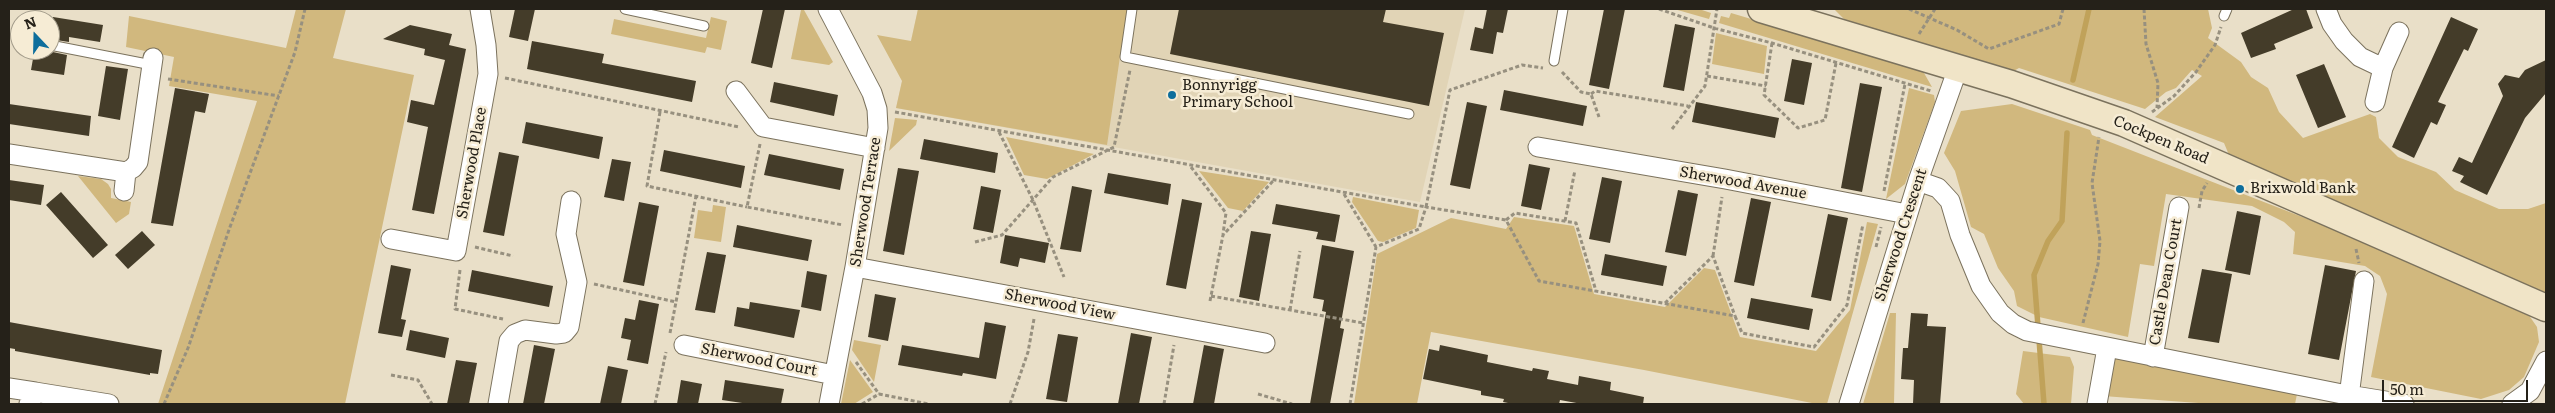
<!DOCTYPE html>
<style>
body{margin:0}
#map{position:relative;width:2555px;height:413px;overflow:hidden;background:#e9dfc8;font-family:Literata,serif}
canvas{display:block}
.frame{position:absolute;inset:0;border:10px solid #252119;pointer-events:none}
.north{position:absolute;left:10px;top:10px;width:50px;height:50px;box-sizing:border-box;background:#f6ecd5;border:1px solid #a29b8a;border-radius:50%;rotate:339deg;font-size:14px;font-weight:700;line-height:20px;text-align:center;color:#252119}
.north::after{content:'';display:block;margin:auto;width:18px;height:22px;background:#0e6e9c;clip-path:polygon(50% 0,100% 100%,50% 72%,0 100%)}
.scale{position:absolute;left:2382px;top:380px;width:146px;height:22px;box-sizing:border-box;border:2px solid #252119;border-top:0;padding-left:6px;font-size:15px;line-height:18px;white-space:nowrap;color:#252119;-webkit-text-stroke:4px #f6ecd5;paint-order:stroke}
</style>
<div id="map">
<canvas width="2555" height="413"></canvas>
<div class="frame"></div>
<div class="north">N</div>
<div class="scale">50 m</div>
</div>
<script>
const ctx = document.querySelector('canvas').getContext('2d');
ctx.lineJoin = 'round';
function fillPath(path, color) { ctx.fillStyle = color; ctx.fill(path, 'evenodd'); }
const poly = rows => new Path2D(rows.map(r => 'M' + r).join(''));
function strokePath(path, color, width, dash) { ctx.strokeStyle = color; ctx.lineWidth = width; ctx.lineCap = dash ? 'butt' : 'round'; ctx.setLineDash(dash || []); ctx.stroke(path); }
function label(font, color, halo, rows, align = 'center') {
  ctx.font = font + ' Literata,serif'; ctx.lineWidth = 5; ctx.setLineDash([]); ctx.textBaseline = 'middle'; ctx.strokeStyle = halo; ctx.fillStyle = color; for (const [text, x, y, turn = 0] of rows) {
    ctx.save(); ctx.translate(x, y); ctx.rotate((+turn || 0) * Math.PI / 180); ctx.textAlign = isNaN(turn) ? turn : align; if (halo) ctx.strokeText(text, 0, 0); ctx.fillText(text, 0, 0); ctx.restore();
  }
}
const built = poly([
 [918,9,1465,9,1420,202,896,108]
]);
const green = poly([
 [296,9,346,9,333,58,414,75,345,404,158,404,257,101,169,86,174,57,126,47,129,16,286,48],
 [918,9,1127,9,1107,145,896,108,902,81,877,35,911,41],
 [1674,9,1699,9,1711,13,1709,19],
 [1834,9,2208,9,2212,28,2208,38,2241,62,2251,77,2268,88,2279,112,2303,138,2370,114,2376,117,2379,138,2398,157,2436,172,2455,190,2499,209,2528,209,2546,203,2546,298,2229,155,2224,143,2155,117,2202,76,2192,70,2176,88,2166,92,2145,109,2019,68,2010,73,1847,22],
 [801,10,804,10,833,62,829,65,791,59],
 [1731,13,1916,68,1924,73,1932,87,1719,23,1721,16,1729,18],
 [711,17,727,21,721,50,707,47,705,53,611,34,614,19,706,38],
 [1716,33,1767,46,1764,74,1712,64],
 [1909,88,1934,95,1935,102,1905,184,1886,199],
 [2012,104,2090,130,2092,135,2364,241,2526,311,2537,327,2539,342,2524,377,2509,390,2481,399,2371,377,2387,294,2380,276,2365,266,2293,254,2295,232,2284,222,2252,206,2166,194,2154,266,2140,264,2128,337,2039,317,2017,306,2014,291,1998,268,1984,234,1971,227,1955,171,1944,153,1961,111],
 [895,118,917,120,916,125,889,151],
 [1006,137,1094,154,1047,179,1024,175],
 [1199,171,1269,182,1243,211,1228,208],
 [78,176,101,179,108,184,111,189,111,198,131,202,129,214,116,223],
 [1353,197,1419,210,1416,228,1383,242,1378,241,1352,202],
 [713,205,726,207,721,242,694,238,698,210,712,212],
 [1514,217,1574,226,1594,294,1665,307,1704,268,1715,270,1740,337,1816,351,1850,310,1867,222,1878,224,1827,404,1817,404,1644,370,1431,332,1417,404,1354,404,1377,254,1451,218,1506,229],
 [1890,313,1896,313,1894,404,1863,404],
 [854,340,881,345,874,382,852,350],
 [2023,351,2070,357,2074,367,2071,404,2024,404,2016,394],
 [2116,355,2298,389,2295,404,2212,404,2103,396],
 [850,360,873,392,854,404,841,404]
]);
const stream = poly([
 [2073,80,2089,9],
 [2044,404,2034,275,2048,241,2062,221,2067,133]
]);
const building = poly([
 [515,9,535,9,528,41,509,37],
 [763,9,785,9,772,68,751,63],
 [1179,9,1386,9,1383,22,1444,33,1429,106,1170,54],
 [1487,9,1508,9,1503,33,1497,32,1493,54,1470,50,1475,27,1483,29],
 [1604,9,1625,9,1609,89,1589,85],
 [2294,9,2306,9,2313,28,2274,44,2276,49,2251,58,2241,33],
 [53,17,103,25,100,42,69,37,69,42,50,39],
 [2451,17,2478,29,2468,51,2464,49,2438,102,2446,105,2437,125,2431,122,2414,158,2392,147],
 [1675,24,1695,28,1684,91,1663,87],
 [410,25,452,34,449,45,466,49,434,214,412,210,428,127,407,122,411,100,434,105,445,60,424,55,425,49,383,39],
 [532,41,604,54,602,63,696,81,692,102,527,69],
 [48,51,67,55,64,75,31,70,34,53,48,56],
 [1792,59,1812,63,1804,105,1784,101],
 [2546,60,2546,93,2525,118,2487,195,2460,182,2464,176,2452,171,2459,157,2472,163,2503,96,2498,84,2505,75,2519,78,2525,70],
 [2324,64,2346,117,2318,128,2296,75],
 [106,66,128,69,120,120,98,116],
 [774,82,838,95,834,116,770,102],
 [1860,83,1882,87,1862,192,1841,188],
 [175,88,209,94,205,113,195,111,173,226,151,223],
 [1504,90,1587,106,1583,126,1500,110],
 [1467,102,1487,106,1470,189,1450,185],
 [1696,102,1779,118,1775,138,1692,122],
 [9,104,91,116,89,136,9,124],
 [526,122,603,137,599,159,522,143],
 [924,139,998,153,995,173,920,159],
 [664,150,745,166,741,188,660,171],
 [499,152,519,156,504,236,483,232],
 [769,154,844,169,840,190,764,175],
 [612,159,631,162,624,201,604,197],
 [1529,164,1550,168,1541,210,1521,206],
 [898,168,919,171,904,255,883,251],
 [1108,173,1171,184,1168,205,1104,193],
 [1602,177,1622,181,1610,243,1589,239],
 [9,180,44,185,41,205,9,200],
 [981,186,1001,190,993,233,973,229],
 [1072,186,1092,190,1081,252,1060,249],
 [1678,190,1698,194,1686,256,1665,252],
 [61,192,108,245,93,258,46,205],
 [1751,198,1771,202,1754,286,1734,282],
 [1182,199,1202,203,1186,289,1166,285],
 [639,202,659,206,644,286,623,282],
 [1276,204,1340,215,1335,242,1316,239,1318,232,1272,224],
 [2237,211,2261,216,2250,275,2225,270],
 [1828,214,1848,218,1831,301,1811,297],
 [737,225,812,240,808,261,733,247],
 [142,231,155,245,128,269,115,255],
 [1251,231,1271,234,1259,301,1239,297],
 [1005,235,1049,243,1045,263,1020,258,1018,267,1000,263],
 [1322,245,1354,251,1340,328,1344,329,1330,404,1310,404,1326,312,1322,311,1324,300,1313,298],
 [707,252,726,255,715,313,695,310],
 [1605,254,1667,266,1663,286,1601,275],
 [391,265,411,269,401,319,406,320,402,337,378,333],
 [2325,265,2356,271,2339,360,2308,354],
 [2202,269,2232,274,2219,343,2188,338],
 [472,270,553,286,549,307,468,291],
 [807,271,827,275,821,311,801,307],
 [875,294,896,298,888,341,868,337],
 [1751,298,1813,309,1809,330,1747,318],
 [639,300,659,304,648,364,627,360,631,340,621,338,625,318,635,320],
 [750,302,800,310,794,338,734,326,737,307,749,309],
 [1911,313,1928,314,1927,326,1946,327,1940,404,1913,404,1914,380,1901,379,1903,348,1908,348],
 [9,322,162,350,158,374,150,373,150,375,15,351,15,349,9,348],
 [985,322,1006,326,996,379,963,373,962,376,898,365,902,345,979,358],
 [410,330,449,338,445,358,406,350],
 [1131,333,1152,337,1139,404,1118,404],
 [1058,334,1078,337,1067,402,1046,399],
 [534,345,555,349,544,404,523,404],
 [1204,345,1224,349,1220,370,1214,404,1193,404],
 [1440,345,1488,355,1487,362,1532,371,1533,368,1549,371,1547,379,1578,385,1579,376,1611,382,1610,390,1644,397,1643,404,1582,404,1560,400,1559,404,1513,404,1503,402,1504,399,1481,395,1481,391,1423,379,1429,349,1439,351],
 [456,360,477,363,469,404,447,404],
 [608,366,628,370,621,404,600,404],
 [681,380,702,384,698,404,677,404],
 [725,380,784,389,781,404,749,404,722,400]
]);
const path = poly([
 [1659,9,1714,28,1772,43,1931,91],
 [1909,9,1957,30,1989,49,2059,24,2063,9],
 [2144,9,2146,44,2158,83,2157,108],
 [1919,34,1935,9],
 [1772,43,1764,95,1798,128,1825,120,1836,63],
 [1562,72,1581,92,1591,94,1599,117],
 [1707,76,1766,86],
 [505,78,739,127],
 [168,79,279,96],
 [1591,94,1595,91,1688,106],
 [660,112,647,186,747,207],
 [895,112,1426,207,1450,90,1522,65,1543,68],
 [2152,112,2174,96,2196,72,2215,45,2221,27],
 [1672,129,1705,86,1717,9],
 [999,132,1033,200,1064,277],
 [760,144,747,207,843,225],
 [1191,167,1226,213,1223,234],
 [1884,191,1905,84],
 [1344,194,1376,247],
 [2199,208,2202,191,2207,183],
 [1506,220,1515,213,1576,223,1596,291],
 [1565,221,1575,170],
 [975,242,1002,235,1053,177,1114,147,1130,70],
 [475,247,513,256],
 [1876,247,1881,227],
 [2356,249,2359,263],
 [1713,256,1722,197],
 [460,270,455,309,503,319],
 [594,284,676,302,696,196],
 [1211,296,1363,323],
 [1210,301,1223,235,1273,181],
 [1665,303,1713,256,1735,316],
 [1290,310,1300,251],
 [2083,323,2098,264,2100,241,2092,183,2099,137],
 [670,333,676,302],
 [856,362,879,394],
 [391,375,418,380,432,404],
 [1258,394,1292,404],
 [164,404,188,348,230,227,295,52,305,9],
 [655,404,666,352],
 [862,404,879,394,929,404],
 [1010,404,1028,352,1034,319],
 [1164,404,1174,345],
 [1350,404,1376,247,1419,229,1426,207,1506,220,1539,281,1735,316,1742,333,1814,347,1847,305,1863,224]
]);
const service = poly([
 [625,9,704,26],
 [1132,9,1125,57,1409,114],
 [2224,16,2227,9],
 [50,45,152,65],
 [1554,61,1563,9]
]);
const minor = poly([
 [828,9,872,93,877,109,878,128,855,267,829,404],
 [2326,9,2332,24,2344,41,2360,57,2383,68],
 [736,91,763,127,875,148],
 [2375,102,2383,68,2399,32],
 [1538,147,1725,179,1907,214],
 [9,154,126,172,133,168,138,162,153,58],
 [1918,181,1938,188,1950,201,1960,235,1981,286,2000,313,2013,324,2027,331,2342,394,2404,404],
 [124,191,126,172],
 [391,239,456,251,488,74,486,45,480,9],
 [855,267,1265,343],
 [684,345,834,375],
 [2153,357,2179,207],
 [9,388,35,392],
 [29,404,35,392,109,404],
 [498,404,509,341,515,334,525,330,556,334,564,333,569,327,577,282,566,234,571,201],
 [1849,404,1918,181,1958,68],
 [2097,404,2107,348],
 [2348,404,2364,281],
 [2512,404,2530,391,2546,361]
]);
const secondary = poly([
 [1761,9,2011,84,2124,123,2546,308]
]);
const markers = [
 [1172,95,5,"#0e6e9c"],
 [2240,189,5,"#0e6e9c"]
];
const poiNames = [
 ["Bonnyrigg",1182,86],
 ["Primary School",1182,103],
 ["Brixwold Bank",2250,189]
];
const streetNames = [
 ["Cockpen Road",2161,140,23],
 ["Sherwood Place",472,163,-80],
 ["Sherwood Avenue",1743,183,10],
 ["Sherwood Terrace",866,202,-81],
 ["Sherwood Crescent",1901,235,-72],
 ["Castle Dean Court",2166,282,-80],
 ["Sherwood View",1060,305,11],
 ["Sherwood Court",759,360,11]
];
fillPath(built, '#e1d4b6');
fillPath(green, '#d1b87e');
strokePath(stream, '#c0a25a', 5.5);
fillPath(building, '#443c29');
strokePath(service, '#7b725d', 11);
strokePath(minor, '#7b725d', 21);
strokePath(secondary, '#7b725d', 29);
strokePath(path, '#97907f', 3, [4, 2.5]);
strokePath(service, '#fff', 9);
strokePath(minor, '#fff', 19);
strokePath(secondary, '#f0e4c7', 26);
for (const [x, y, r, color] of markers) { const dot = new Path2D(); dot.arc(x, y, r, 0, 2 * Math.PI); ctx.fillStyle = color; ctx.fill(dot); strokePath(dot, '#f6ecd5', 2); }
label('15px', '#252119', '#f6ecd5', poiNames, 'left');
label('15px', '#252119', '#f6ecd5', streetNames);
</script>
